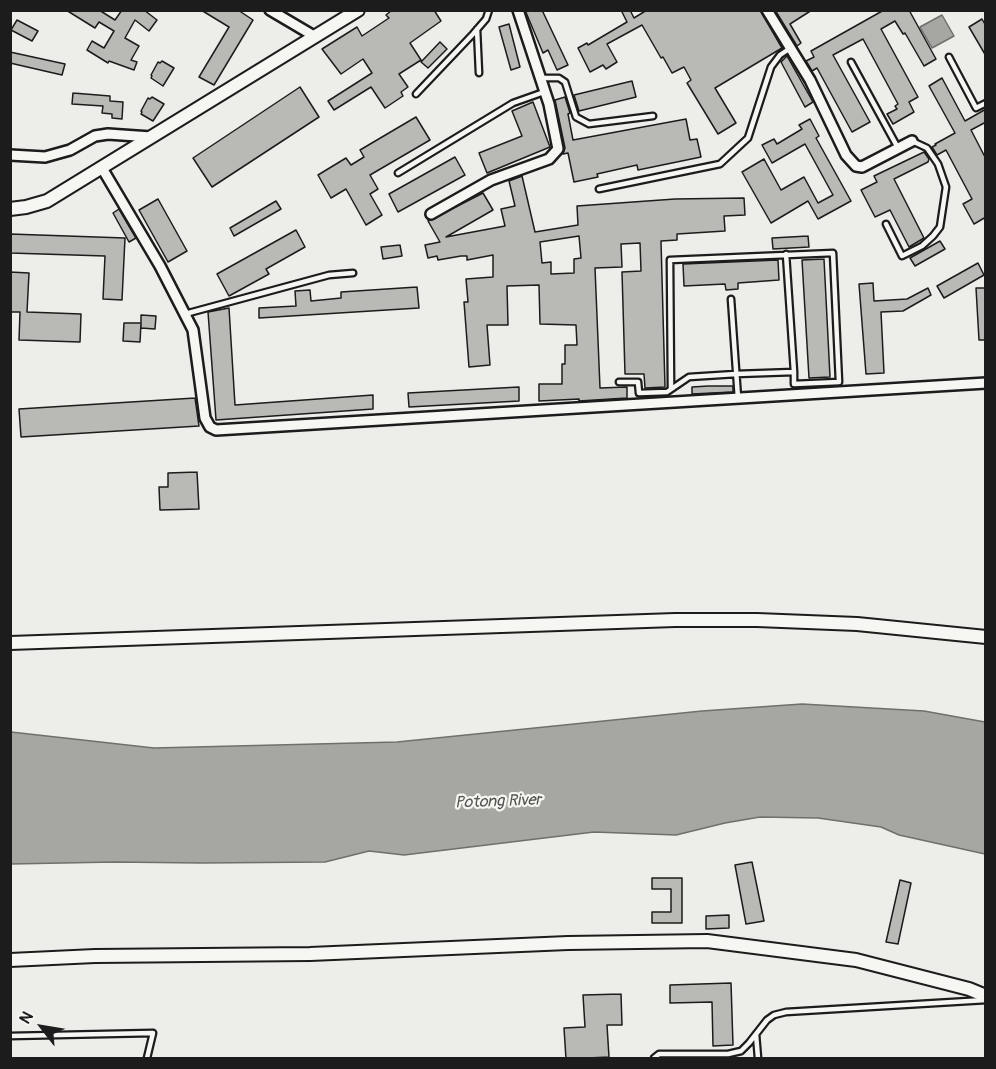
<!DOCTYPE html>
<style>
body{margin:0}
#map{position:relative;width:996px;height:1069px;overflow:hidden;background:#edede9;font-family:Pangolin,sans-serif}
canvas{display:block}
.frame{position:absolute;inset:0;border:12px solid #1c1c1c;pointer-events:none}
.north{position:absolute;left:12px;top:997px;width:60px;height:60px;-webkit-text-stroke:4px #f6f6f2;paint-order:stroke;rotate:301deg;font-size:16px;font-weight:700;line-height:24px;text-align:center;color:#1c1c1c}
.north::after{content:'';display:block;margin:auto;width:21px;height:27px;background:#1c1c1c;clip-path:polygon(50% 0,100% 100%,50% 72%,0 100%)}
</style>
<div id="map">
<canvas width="996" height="1069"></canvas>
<div class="frame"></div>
<div class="north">N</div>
</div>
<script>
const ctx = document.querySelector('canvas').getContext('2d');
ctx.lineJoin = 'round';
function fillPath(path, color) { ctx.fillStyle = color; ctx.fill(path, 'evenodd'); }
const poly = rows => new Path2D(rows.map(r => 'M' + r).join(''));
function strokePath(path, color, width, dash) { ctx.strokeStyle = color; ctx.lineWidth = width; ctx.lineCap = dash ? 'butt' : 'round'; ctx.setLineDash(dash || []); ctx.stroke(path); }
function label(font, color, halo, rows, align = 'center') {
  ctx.font = font + ' Pangolin,sans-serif'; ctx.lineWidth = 4.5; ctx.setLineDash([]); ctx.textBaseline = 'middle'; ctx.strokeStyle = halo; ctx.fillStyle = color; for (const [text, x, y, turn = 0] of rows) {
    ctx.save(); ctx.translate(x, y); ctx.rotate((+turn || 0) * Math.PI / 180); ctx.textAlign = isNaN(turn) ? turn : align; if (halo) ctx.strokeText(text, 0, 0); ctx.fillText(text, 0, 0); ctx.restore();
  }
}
const water = poly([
 [942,15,954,36,932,48,920,27,942,15],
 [802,704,924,711,985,722,985,854,899,835,881,827,818,818,760,817,725,823,676,835,594,832,404,855,369,851,325,862,201,863,114,862,11,864,11,732,154,748,397,742,702,711,802,704]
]);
const building = poly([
 [66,10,99,10,115,20,122,10,144,10,157,20,149,31,135,20,125,38,139,46,131,60,137,62,134,70,109,61,108,63,87,50,92,41,104,48,114,31,99,22,95,28,66,10],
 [201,10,238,10,253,20,214,85,199,77,229,27,201,10],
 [392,10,434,10,441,21,410,43,421,60,399,74,408,87,401,92,403,96,385,108,371,87,334,110,328,101,372,73,363,59,341,74,322,49,357,27,362,36,389,18,386,15,392,10],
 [525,10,542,10,568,65,557,70,548,50,543,53,525,10],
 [621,10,630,10,634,18,647,10,760,10,782,48,715,88,736,123,718,134,687,83,691,80,684,67,672,73,663,57,661,58,642,25,607,44,617,62,606,69,603,65,590,72,578,48,587,43,588,45,627,22,621,10],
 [775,10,812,10,790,24,801,43,797,46,775,10],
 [884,10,909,10,936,59,924,66,905,33,903,34,895,21,881,29,918,97,909,102,914,112,893,124,887,114,897,109,895,106,898,104,863,39,833,55,870,122,852,132,817,68,812,71,806,61,814,57,811,51,884,10],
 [982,19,986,26,986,56,969,27,982,19],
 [17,20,38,31,32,41,11,30,17,20],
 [509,24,520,67,511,70,499,27,509,24],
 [440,42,447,49,428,68,421,62,440,42],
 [10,52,65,64,62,75,10,63,10,52],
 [787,56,813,102,805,107,781,62,787,56],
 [162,61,174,68,163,86,151,78,152,76,151,75,158,62,160,63,162,61],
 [942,78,965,121,986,109,986,122,971,130,986,159,986,217,974,224,963,204,972,199,946,150,937,155,932,147,936,145,935,144,955,133,929,86,942,78],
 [632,81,636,97,579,111,574,95,632,81],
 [300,87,319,117,212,187,193,158,300,87],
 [73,93,110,96,110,101,123,102,122,119,112,118,112,114,102,113,103,106,72,104,73,93],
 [152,97,164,104,153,121,141,114,142,112,141,111,148,98,150,99,152,97],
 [565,97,570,113,568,114,573,140,686,119,690,140,697,139,701,157,638,170,637,165,597,174,598,177,574,182,568,153,563,154,565,148,555,100,565,97],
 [533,102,550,147,487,173,479,153,522,136,512,111,533,102],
 [416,117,430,140,370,175,378,189,370,194,382,215,366,225,346,189,331,198,318,175,346,158,351,165,364,157,360,150,416,117],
 [810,119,819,136,816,138,851,201,818,219,808,201,771,223,742,172,764,159,781,190,804,177,818,203,833,195,805,144,772,163,762,145,774,139,777,144,802,129,799,125,810,119],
 [924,152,929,159,928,162,894,179,924,238,909,247,890,210,875,217,861,190,877,182,874,176,924,152],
 [455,157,465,175,398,212,389,194,455,157],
 [522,176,535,232,578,225,577,206,675,199,744,198,745,215,724,216,725,231,677,234,677,240,661,241,665,387,645,388,644,374,625,374,622,272,641,271,640,243,621,244,622,267,595,268,600,388,627,387,627,398,579,401,579,399,539,401,539,384,562,384,562,364,565,364,565,345,577,345,576,325,540,324,539,285,507,286,508,325,487,325,490,365,469,367,464,302,468,302,466,279,493,277,493,255,467,260,467,256,461,256,438,260,437,256,428,258,425,245,440,242,428,221,483,193,493,210,446,237,505,226,501,209,515,206,509,181,522,176],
 [579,236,581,258,574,259,574,273,551,274,551,262,542,263,540,242,579,236],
 [158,199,187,251,168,262,139,210,158,199],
 [276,201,281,209,234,236,230,228,276,201],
 [119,209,136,238,129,242,113,213,119,209],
 [296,230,305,247,266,269,269,274,229,296,217,274,296,230],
 [10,234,125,238,122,300,103,299,105,256,10,253,10,234],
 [808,236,809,247,773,249,772,238,808,236],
 [940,241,945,249,915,266,910,258,940,241],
 [400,245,402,256,383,259,381,247,400,245],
 [824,259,830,377,809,378,802,260,824,259],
 [778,260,779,280,738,283,738,289,726,290,725,284,684,286,683,264,778,260],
 [978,263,984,275,944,298,937,286,978,263],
 [10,272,29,273,27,312,81,314,80,342,19,340,20,312,10,312,10,272],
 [873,283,874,301,907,299,928,288,931,295,903,311,881,312,884,373,866,374,859,284,873,283],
 [417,287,419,308,259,318,259,308,296,306,295,291,310,290,311,301,341,298,341,292,417,287],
 [976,288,986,288,986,340,979,340,976,288],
 [229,308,235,405,373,395,373,409,216,420,208,312,229,308],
 [141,315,156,316,155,329,141,328,141,315],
 [124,323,141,323,140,342,123,341,124,323],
 [708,386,733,386,733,392,692,394,692,387,708,386],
 [519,387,519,401,409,407,408,393,519,387],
 [195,398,199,426,21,437,19,409,195,398],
 [197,472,199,509,160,510,159,487,168,487,168,473,197,472],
 [752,862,764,921,746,924,735,865,752,862],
 [652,878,682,878,682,923,652,923,652,912,671,912,671,889,652,889,652,878],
 [900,880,911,883,898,944,886,942,900,880],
 [729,915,729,928,706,929,706,916,729,915],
 [731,983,733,1045,713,1046,712,1002,670,1003,670,985,731,983],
 [621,994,622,1025,607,1025,609,1057,566,1059,564,1028,585,1027,583,995,621,994]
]);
const lane = poly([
 [477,29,479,73],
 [949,57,976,108,986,103],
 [851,62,898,148],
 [540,78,559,78,565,82,576,117,589,124,653,116],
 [416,94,473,34,486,19,489,10],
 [398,173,513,103,544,92],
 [599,189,720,164,748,138,771,67,780,55,789,49],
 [886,224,902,256,922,246,933,236,940,227,946,187,938,164,927,148,912,141],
 [786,254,794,372],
 [731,299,738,398],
 [185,314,329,275,353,273],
 [619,382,638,382,639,393,667,392,689,377,736,374,794,372,794,384,839,382,833,253,670,260,671,388],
 [756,1034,758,1058],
 [10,1036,153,1033,147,1058],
 [654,1058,659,1054,728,1054,741,1051,749,1043,767,1020,774,1015,786,1012,986,1000]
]);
const street = poly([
 [270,10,314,36],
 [767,10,810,80,846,155,856,166,862,167,912,141],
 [10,155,45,157,70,150,95,136,108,134,151,137],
 [102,168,160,266,193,330,205,418,210,427,216,430,986,383],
 [431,214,491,180,549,159,558,149,549,104,518,10]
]);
const secondary = poly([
 [10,209,26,207,47,201,358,10],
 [10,643,675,620,757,620,857,624,986,637],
 [10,960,95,956,310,954,568,943,707,941,856,960,969,989,986,996]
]);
const waterNames = [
 ["Potong River",498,802,-2]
];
fillPath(water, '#a6a6a3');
strokePath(water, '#6f6f6d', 1.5);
fillPath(building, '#b9b9b6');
strokePath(building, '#1c1c1c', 1.5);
strokePath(lane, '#1c1c1c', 9);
strokePath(street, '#1c1c1c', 14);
strokePath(secondary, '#1c1c1c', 16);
strokePath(lane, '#f6f6f2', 4.5);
strokePath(street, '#f6f6f2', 9);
strokePath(secondary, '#f6f6f2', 12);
label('italic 16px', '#535352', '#f6f6f2', waterNames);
</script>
